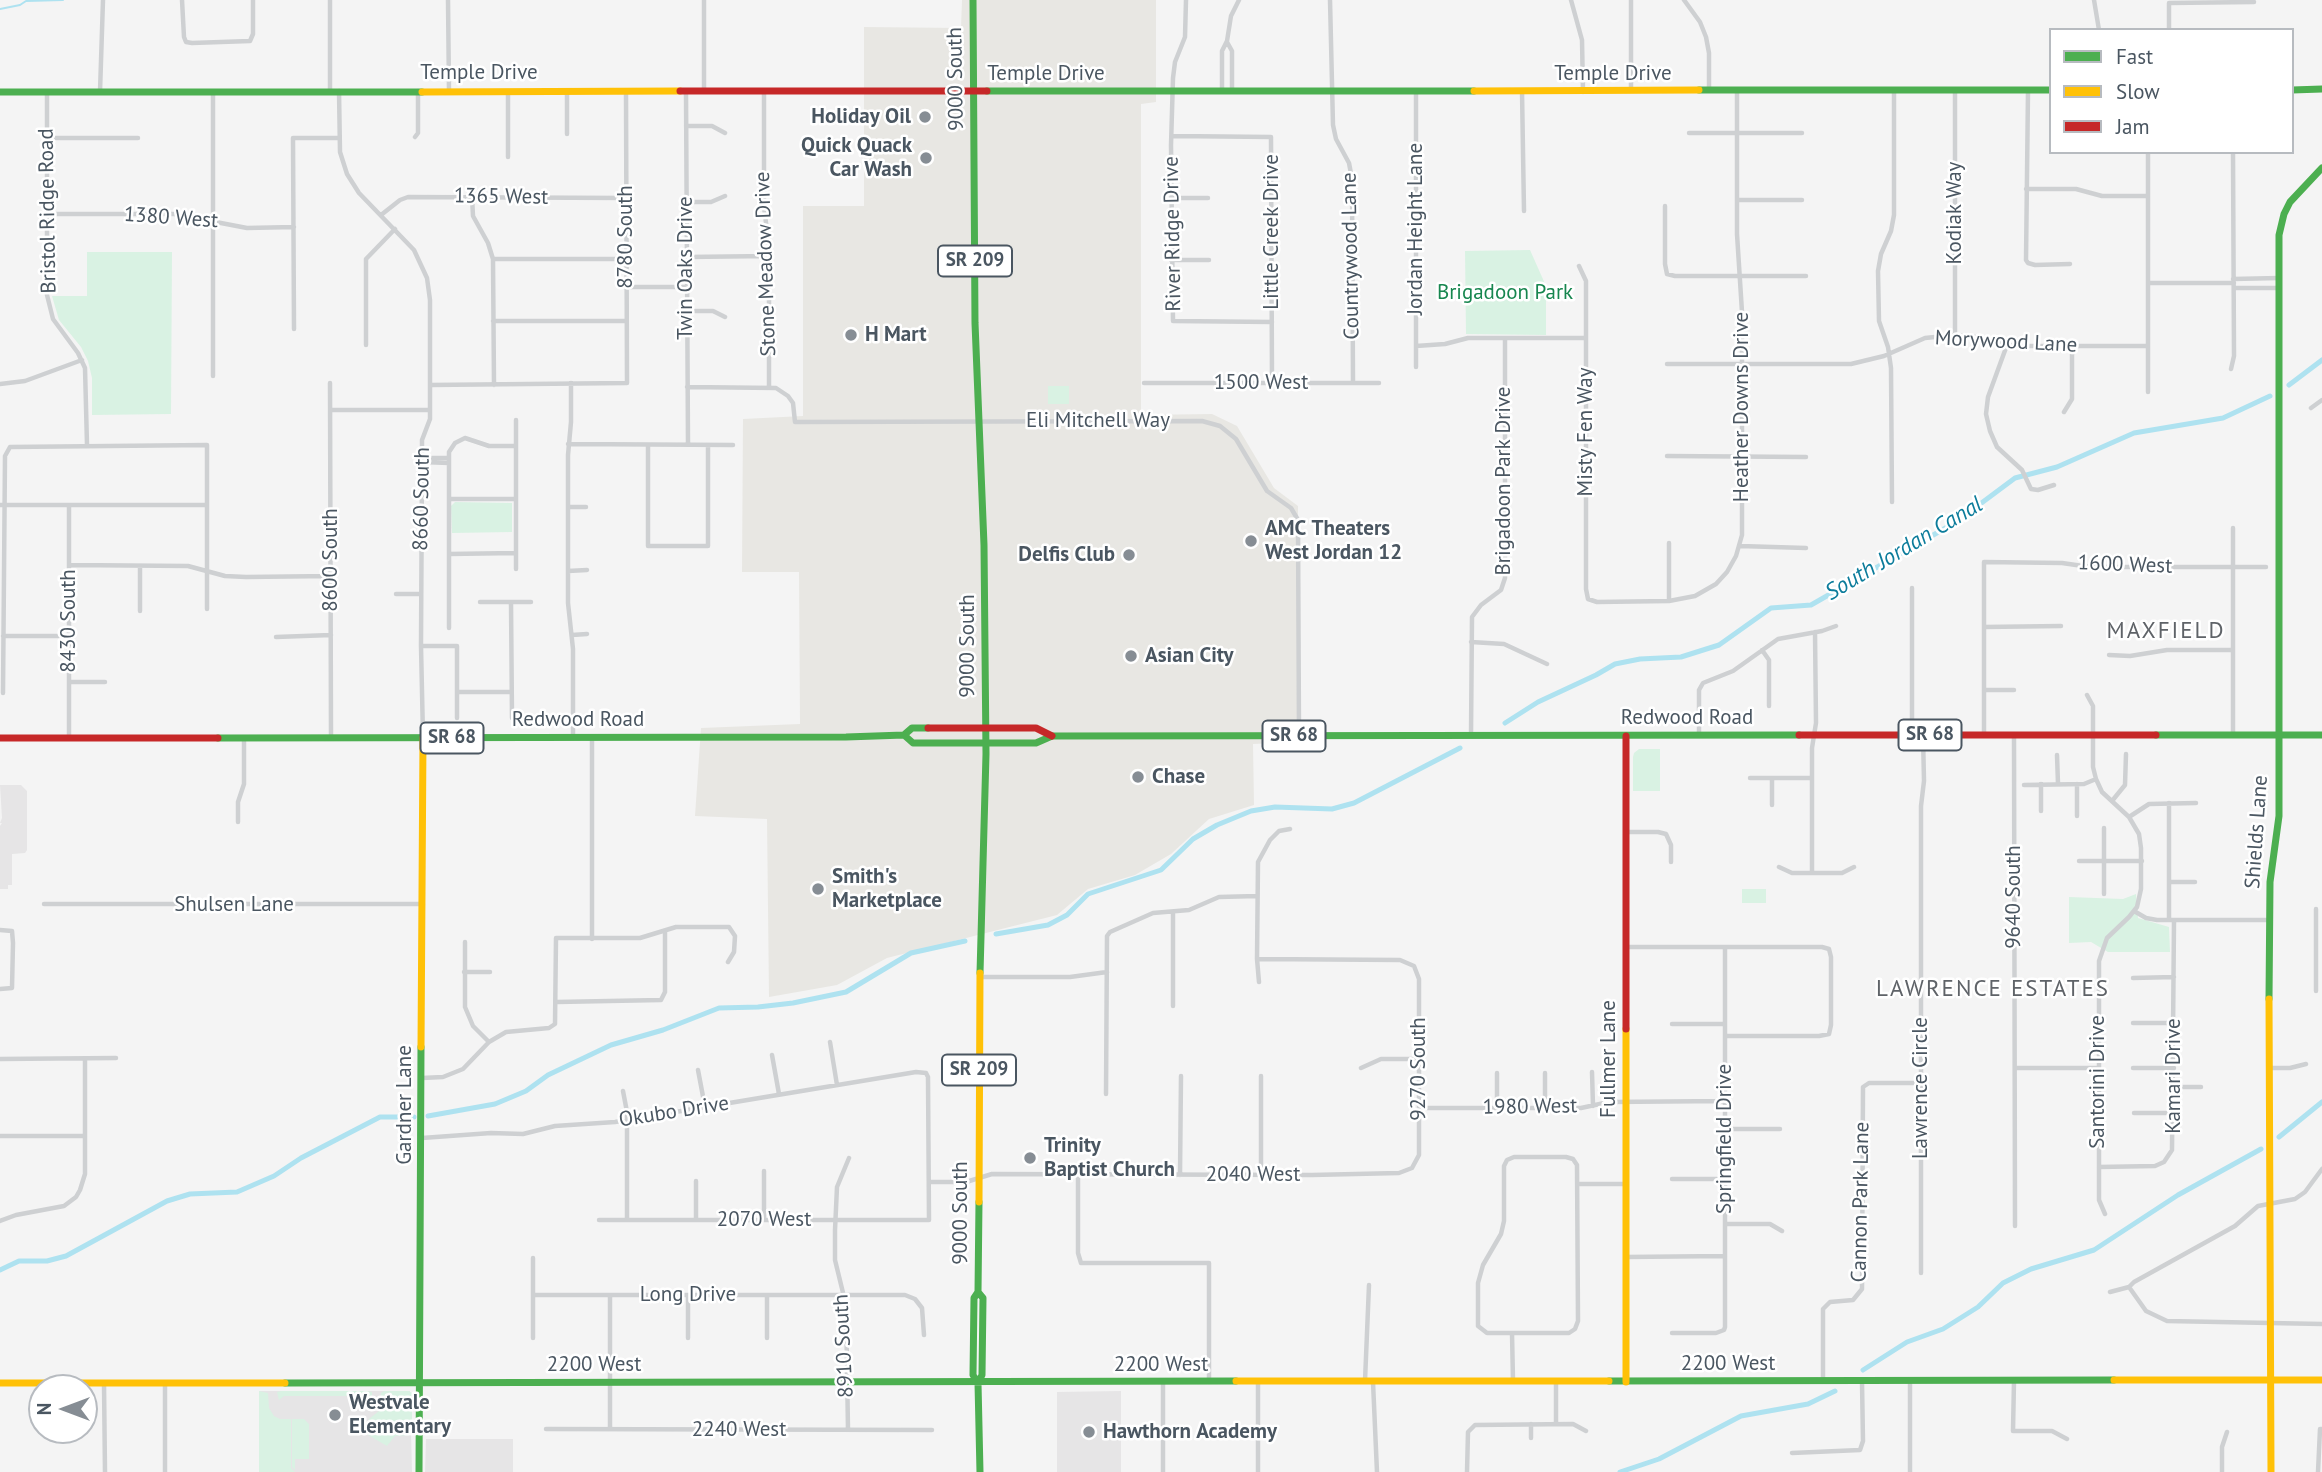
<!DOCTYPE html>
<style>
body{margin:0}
#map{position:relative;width:2322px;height:1472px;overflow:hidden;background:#f4f4f4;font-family:"PT Sans",sans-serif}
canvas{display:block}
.legend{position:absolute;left:2049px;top:28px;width:245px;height:126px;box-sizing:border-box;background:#fff;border:2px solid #b7bbc0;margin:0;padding:9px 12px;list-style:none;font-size:21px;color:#4a5661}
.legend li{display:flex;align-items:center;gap:14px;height:35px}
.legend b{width:35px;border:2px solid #b7bbc0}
.north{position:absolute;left:28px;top:1374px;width:70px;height:70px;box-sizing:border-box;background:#fff;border:2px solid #b7bbc0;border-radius:50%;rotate:270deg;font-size:19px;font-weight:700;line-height:28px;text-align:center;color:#4a5661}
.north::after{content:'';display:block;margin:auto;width:24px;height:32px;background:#868d94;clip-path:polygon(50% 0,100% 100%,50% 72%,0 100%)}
</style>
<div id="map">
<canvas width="2322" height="1472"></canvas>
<ul class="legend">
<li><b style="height:9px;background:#4caf50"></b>Fast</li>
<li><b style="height:9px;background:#ffc107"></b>Slow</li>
<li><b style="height:9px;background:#c62828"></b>Jam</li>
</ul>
<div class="north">N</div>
</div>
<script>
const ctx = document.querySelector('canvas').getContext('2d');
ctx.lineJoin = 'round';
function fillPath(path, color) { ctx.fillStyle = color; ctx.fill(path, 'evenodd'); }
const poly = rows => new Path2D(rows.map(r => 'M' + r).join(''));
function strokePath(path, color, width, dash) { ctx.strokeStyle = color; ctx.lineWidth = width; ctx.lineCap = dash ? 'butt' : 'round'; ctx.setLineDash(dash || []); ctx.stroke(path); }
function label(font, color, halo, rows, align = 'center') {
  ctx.font = font + ' "PT Sans",sans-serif'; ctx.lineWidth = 5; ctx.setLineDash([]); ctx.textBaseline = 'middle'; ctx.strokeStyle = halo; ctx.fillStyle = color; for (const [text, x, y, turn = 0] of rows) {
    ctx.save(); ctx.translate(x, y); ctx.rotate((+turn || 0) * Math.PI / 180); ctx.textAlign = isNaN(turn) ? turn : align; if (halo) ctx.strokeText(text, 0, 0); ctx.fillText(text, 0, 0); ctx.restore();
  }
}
const commercial = poly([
 [962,0,1156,0,1156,102,1141,104,1141,415,1212,414,1237,426,1274,488,1298,506,1298,742,1253,744,1254,805,1209,819,1171,854,1135,875,1088,889,1057,915,887,958,837,985,769,997,767,819,695,816,701,728,800,724,799,572,742,572,743,419,803,416,803,206,864,206,864,27,961,28]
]);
const education = poly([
 [0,785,21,785,27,791,27,850,25,853,12,854,12,885,8,885,8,889,0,889,0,826,2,823,0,823,2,818],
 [259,1391,410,1391,412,1472,259,1472],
 [1121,1391,1121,1472,1057,1472,1057,1392],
 [426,1439,513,1439,513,1472,425,1472]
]);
const green = poly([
 [1530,250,1546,286,1546,335,1466,334,1465,251],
 [87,252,172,252,171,414,92,415,92,378,88,361,81,347,59,320,52,296,87,296],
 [1048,386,1069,386,1069,404,1048,404],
 [455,502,512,503,512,532,452,533,451,506],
 [1639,749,1660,749,1660,791,1633,791,1633,757,1634,753],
 [1742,889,1766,889,1766,903,1742,903],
 [2136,894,2138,918,2169,927,2170,952,2108,952,2091,942,2069,943,2069,897,2123,899],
 [259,1391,268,1393,269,1408,274,1416,280,1419,291,1419,291,1468,295,1472,259,1472],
 [281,1391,367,1391,372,1392,372,1396,369,1400,370,1396,284,1396,279,1400,277,1392],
 [384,1391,409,1391,412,1393,412,1435,395,1436,387,1446,368,1435,369,1419,379,1411,381,1393],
 [292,1419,304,1419,309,1424,309,1459,295,1459,295,1470,292,1467]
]);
const stream = poly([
 [0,9,20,5,26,1,63,0]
]);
const canal = poly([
 [2289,385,2322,360],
 [1505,723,1538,702,1596,675,1615,664,1640,659,1681,657,1719,645,1771,608,1811,605,1956,522,2015,478,2057,467,2134,433,2223,418,2270,396],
 [996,934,1048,925,1067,915,1088,894,1161,870,1193,839,1217,825,1251,811,1275,807,1332,809,1354,803,1460,748],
 [428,1116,495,1104,526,1091,548,1075,611,1045,663,1030,719,1008,758,1007,793,1003,846,992,911,953,965,941],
 [2279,1137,2322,1102],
 [0,1270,19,1261,47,1261,66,1256,167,1201,190,1194,237,1192,274,1176,301,1158,380,1117,414,1117],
 [1863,1370,1907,1342,1943,1329,1978,1307,2003,1283,2031,1269,2094,1250,2178,1195,2261,1149],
 [1620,1472,1659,1459,1741,1416,1808,1404,1835,1391]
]);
const street = poly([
 [182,0,184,37,186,42,192,43,250,41,253,34,253,0],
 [330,0,330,91],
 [448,0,449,91],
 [704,0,704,91],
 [1186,0,1185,37,1175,62,1173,78,1171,145,1173,321,1272,322],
 [1330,0,1333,125,1336,139,1349,163,1352,179,1353,383],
 [1571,0,1582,40,1583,92],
 [1631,0,1631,90],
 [1684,0,1700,22,1706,37,1709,53,1709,90],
 [2094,0,2099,30],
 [2169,3,2254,2],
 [2169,3,2169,30],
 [1227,42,1232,51,1232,91],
 [1222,90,1222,51,1227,41,1231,16,1239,0],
 [1955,90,1955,335],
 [339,91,340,152,347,174,359,193,414,250,427,278,430,300,430,419,422,440,422,462,421,646,423,737],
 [508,91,508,157],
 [1416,91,1416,367],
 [1522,91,1524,211],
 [2028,91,2026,260,2028,263,2035,265,2070,264],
 [100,92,103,0],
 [686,92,688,444],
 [764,92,764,207,769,247,769,387],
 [47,93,47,295,53,319,78,353,85,368,87,445],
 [686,126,712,126,725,133],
 [1689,133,1802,133],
 [567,134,567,92],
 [1173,136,1271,137,1272,383],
 [415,137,418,133,418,91],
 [47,138,138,138],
 [2148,152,2148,392],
 [2026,189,2076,189,2102,196,2148,196],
 [472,197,473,216,488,243,493,259,494,385],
 [1171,198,1208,198],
 [1737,200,1802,200],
 [686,202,711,202,725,196],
 [1665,206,1665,264,1667,274,1675,276,1806,276],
 [47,214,174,214,247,228,294,227],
 [381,215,400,200,408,197,626,198],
 [687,257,769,256],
 [493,259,626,259],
 [1171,260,1209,260],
 [1579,266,1586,281,1586,589,1588,599,1597,602,1669,601,1695,596,1716,584,1727,572,1736,556,1742,535,1742,312,1737,234,1737,91],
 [2233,279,2279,278],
 [2148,283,2234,283],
 [626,287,686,287],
 [2234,288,2278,288],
 [687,311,713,311,725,317],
 [493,321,626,321],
 [294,329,293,138,339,138],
 [366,345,366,259,395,229],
 [2007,345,1988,397,1986,414,1990,431,1997,447,2022,470,2031,489,2038,490,2054,485],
 [1416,346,1445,344,1468,338,1586,338],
 [1667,364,1851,364,1884,356,1925,338,1955,335,1976,337,2007,345,2021,346,2148,346],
 [2231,369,2234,356,2233,152],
 [213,376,213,92],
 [330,383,331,737],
 [571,383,571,422,568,455,568,603,573,649,573,737],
 [1144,383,1379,383],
 [0,384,25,381,82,360],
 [430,385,627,383,626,92],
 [687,387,776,388,788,396,793,403,795,422,1202,421,1220,426,1236,439,1267,491,1291,508,1298,520,1299,735],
 [2311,408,2322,400],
 [330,410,430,410],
 [2064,412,2072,399,2072,347],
 [516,420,516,569],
 [568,444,733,445],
 [648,445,648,546,708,546,708,445],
 [1667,456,1806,457],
 [422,458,449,458],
 [422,462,449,463],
 [449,499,516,499],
 [1892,502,1891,368,1888,347,1879,321,1878,271,1881,254,1891,231,1894,215,1894,91],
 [0,505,207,505],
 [568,507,586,507],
 [1669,543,1669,601],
 [1740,546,1806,548],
 [449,554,516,553],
 [69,565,188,566,225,576,246,577,331,576],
 [140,566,140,611],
 [568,571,587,570],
 [1912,588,1912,734],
 [396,594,421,594],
 [480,602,531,602],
 [511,602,512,718],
 [1984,627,2061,626],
 [449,628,449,452,455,443,465,438,489,446,516,446],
 [572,635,587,634],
 [3,636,69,636],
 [276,637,331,635],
 [1471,642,1504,644,1547,664],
 [421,646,457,646,457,718],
 [1762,650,1769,660,1769,706],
 [2109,655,2130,656,2167,650,2233,650],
 [69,682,105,682],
 [1984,690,2014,690],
 [457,692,511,692],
 [3,693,5,456,10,447,207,445,207,609],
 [2087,695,2093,706,2093,767,2096,779,2102,792,2129,817,2139,834,2141,848,2141,889,2137,907,2129,917,2107,938,2099,961,2099,1200,2105,1214],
 [1984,734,1984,562,2062,563,2090,567,2266,567],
 [2233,734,2233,528],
 [1471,735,1472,617,1481,605,1501,590,1505,578,1505,338],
 [1699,736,1699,690,1703,683,1733,671,1778,639,1822,631,1836,626],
 [2014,736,2015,1226],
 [69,738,69,505],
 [592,738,592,939],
 [2057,755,2058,784],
 [1750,778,1812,778],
 [1772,778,1772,805],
 [2041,784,2041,811],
 [2077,784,2077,816],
 [2024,785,2084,784,2096,779],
 [2112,801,2125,785,2126,754],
 [2169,803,2169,920],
 [2129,817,2149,804,2196,803],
 [238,822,238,802,244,784,244,739],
 [2104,828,2104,894],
 [1626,832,1658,832,1666,834,1671,845,1671,862],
 [2079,861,2142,861],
 [1779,867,1792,873,1842,873,1854,867],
 [1812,873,1812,748,1816,723,1815,632],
 [2169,882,2195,882],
 [44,904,423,904],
 [2316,909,2316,991],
 [2134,911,2146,918,2157,920,2269,920],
 [0,930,12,931,13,943,12,988,0,989],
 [465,942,465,1007,473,1026,489,1042],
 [1626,947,1822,947,1829,949,1831,957,1831,1025,1829,1034,1819,1036,1725,1036],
 [464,972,490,972],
 [981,977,1070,977,1107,972],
 [2133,978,2174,977],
 [1259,982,1257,959,1258,862,1270,840,1279,831,1290,829],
 [557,1002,661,1000,665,992,665,931],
 [1173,1006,1173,912],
 [2133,1023,2174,1023],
 [1672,1024,1725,1024],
 [830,1042,837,1085],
 [772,1055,779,1094],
 [0,1059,116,1058],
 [1361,1068,1381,1059,1419,1059],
 [2015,1068,2099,1068],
 [2133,1068,2174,1068],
 [2270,1068,2290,1068,2306,1064],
 [698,1070,705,1107],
 [1592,1072,1593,1106],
 [422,1078,443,1077,463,1069,489,1042,506,1032,549,1028,555,1024,556,938,640,938,676,927,729,927,735,936,734,952,728,962],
 [2174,1087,2201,1087],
 [623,1091,627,1112,627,1220],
 [1106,1094,1107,936,1110,932,1153,913,1189,910,1219,897,1257,896],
 [1497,1107,1497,1073],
 [1419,1108,1581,1108,1609,1102,1725,1101],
 [1545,1108,1545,1073],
 [2134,1113,2174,1113],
 [1725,1129,1780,1129],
 [0,1136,85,1136],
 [422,1138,491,1133,523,1134,555,1126,615,1122,916,1072,926,1073,928,1077,929,1220,599,1220],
 [1514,1157,1566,1157,1573,1159,1577,1165,1578,1321,1575,1329,1569,1333,1487,1333,1478,1326,1478,1283,1483,1265,1501,1234,1504,1221,1504,1166,1507,1160,1514,1157],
 [2099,1167,2155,1166,2164,1162,2172,1150,2174,920],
 [764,1171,764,1220],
 [1078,1174,1078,1253,1081,1263,1209,1263,1209,1382],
 [1180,1175,1181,1076],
 [1261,1175,1261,1076],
 [1672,1179,1725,1179],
 [696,1181,696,1220],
 [929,1182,966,1182,992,1174,1312,1175,1399,1173,1412,1168,1419,1155,1419,979,1414,966,1400,960,1257,959],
 [1578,1184,1626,1184],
 [0,1221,16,1215,64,1206,76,1197,80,1190,85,1174,85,1059],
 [1725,1224,1770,1224,1782,1231],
 [1626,1257,1725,1256],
 [1921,1273,1921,806,1924,781,1923,735],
 [2129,1287,2146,1311,2167,1321,2322,1324],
 [2110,1292,2129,1287,2134,1282,2235,1226,2258,1206,2295,1199,2305,1192,2322,1169],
 [533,1295,905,1295,915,1299,922,1308,924,1335],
 [610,1295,610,1429],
 [688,1295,688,1338],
 [767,1295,767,1338],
 [1512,1333,1513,1381],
 [1672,1333,1716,1333,1724,1330,1725,1327,1725,947],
 [533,1338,533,1258],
 [1823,1380,1823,1309,1830,1302,1853,1300,1862,1289,1863,1087,1869,1083,1921,1083],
 [1365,1381,1369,1285],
 [2014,1381,2013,1431,2052,1431,2067,1439],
 [1258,1382,1258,1472],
 [1373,1382,1377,1472],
 [1556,1382,1556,1424],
 [104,1383,105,1472],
 [165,1383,165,1472],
 [546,1429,932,1430],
 [848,1430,846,1305,835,1260,835,1230,837,1187,849,1158],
 [1531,1438,1531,1424],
 [1792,1453,1860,1450,1863,1441,1862,1382],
 [1163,1472,1163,1382],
 [1467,1472,1468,1432,1475,1425,1573,1424,1586,1431],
 [1910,1472,1910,1381],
 [2222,1472,2222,1447,2227,1432],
 [2318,1472,2320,1429,2322,1429]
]);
const fast = poly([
 [973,0,975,323,984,545,986,754,980,973],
 [1699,90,2051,90],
 [2292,90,2322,89],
 [987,91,1474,91],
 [0,92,422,92],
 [904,735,913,743,1036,743,1052,736,1799,735],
 [2156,735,2322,735],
 [218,738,846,737,904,735,912,728,928,728],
 [2269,999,2270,882,2279,816,2279,235,2284,214,2290,202,2322,168],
 [979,1202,978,1292,974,1298,973,1375,978,1383,980,1472],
 [978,1292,983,1298,982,1375,978,1383],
 [1609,1381,2114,1380],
 [285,1383,1236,1381],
 [419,1472,421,1047]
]);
const slow = poly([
 [1474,91,1699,90],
 [422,92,680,91],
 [2269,999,2271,1472],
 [1626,1029,1626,1382],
 [421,1047,423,738],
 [979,1202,980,973],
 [2114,1380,2322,1380],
 [1236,1381,1609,1381],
 [0,1383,285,1383]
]);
const jam = poly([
 [680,91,987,91],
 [928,728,1036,728,1052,736],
 [1799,735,2156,735],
 [1626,736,1626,1029],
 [0,738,218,738]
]);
const markers = [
 [925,117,7,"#868d94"],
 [926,158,7,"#868d94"],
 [851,335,7,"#868d94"],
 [1251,541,7,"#868d94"],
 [1129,555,7,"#868d94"],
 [1131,656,7,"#868d94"],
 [1138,777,7,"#868d94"],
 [818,889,7,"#868d94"],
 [1030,1158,7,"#868d94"],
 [335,1415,7,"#868d94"],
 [1089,1432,7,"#868d94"]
];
const shields = [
 [975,261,74],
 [1930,735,63],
 [1294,736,63],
 [452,738,63],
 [979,1070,74]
];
const shieldNames = [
 ["SR 209",975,261],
 ["SR 68",1930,735],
 ["SR 68",1294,736],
 ["SR 68",452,738],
 ["SR 209",979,1070]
];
const streetNames = [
 ["Temple Drive",479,73],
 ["Temple Drive",1046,74],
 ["Temple Drive",1613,74],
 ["9000 South",956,79,-91],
 ["1365 West",501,197,1],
 ["Bristol Ridge Road",48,211,-91],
 ["Kodiak Way",1955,213,-90],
 ["1380 West",171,218,4],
 ["Jordan Height Lane",1416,229,-90],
 ["Little Creek Drive",1272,232,-90],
 ["River Ridge Drive",1173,234,-91],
 ["8780 South",626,237,-90],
 ["Countrywood Lane",1351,256,-91],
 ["Stone Meadow Drive",766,264,-92],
 ["Twin Oaks Drive",686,268,-90],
 ["Morywood Lane",2006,342,3],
 ["1500 West",1261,383],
 ["Heather Downs Drive",1742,407,-90],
 ["Eli Mitchell Way",1098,421],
 ["Misty Fen Way",1586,432,-90],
 ["Brigadoon Park Drive",1504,481,-90],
 ["8660 South",422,499,-89],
 ["8600 South",331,560,-90],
 ["1600 West",2125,565,2],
 ["8430 South",69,621,-90],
 ["9000 South",968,646,-90],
 ["Redwood Road",1687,718],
 ["Redwood Road",578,720],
 ["Shields Lane",2257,832,-86],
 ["9640 South",2014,897,-90],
 ["Shulsen Lane",234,905],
 ["Fullmer Lane",1609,1059,-90],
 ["9270 South",1419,1069,-90],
 ["Kamari Drive",2174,1076,-90],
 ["Santorini Drive",2098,1082,-90],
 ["Lawrence Circle",1921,1088,-90],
 ["Gardner Lane",405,1105,-90],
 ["1980 West",1530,1107,-1],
 ["Okubo Drive",674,1112,-9],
 ["Springfield Drive",1725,1139,-90],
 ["2040 West",1253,1175],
 ["Cannon Park Lane",1861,1202,-89],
 ["9000 South",961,1213,-90],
 ["2070 West",764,1220],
 ["Long Drive",688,1295],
 ["8910 South",844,1346,-93],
 ["2200 West",1728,1364],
 ["2200 West",594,1365],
 ["2200 West",1161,1365],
 ["2240 West",739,1430]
];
const poiNames = [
 ["Holiday Oil",911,117,"right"],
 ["Quick Quack",912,146,"right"],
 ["Car Wash",912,170,"right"],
 ["H Mart",865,335],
 ["AMC Theaters",1265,529],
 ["West Jordan 12",1265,553],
 ["Delfis Club",1115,555,"right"],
 ["Asian City",1145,656],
 ["Chase",1152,777],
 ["Smith's",832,877],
 ["Marketplace",832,901],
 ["Trinity",1044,1146],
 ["Baptist Church",1044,1170],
 ["Westvale",349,1403],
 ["Elementary",349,1427],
 ["Hawthorn Academy",1103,1432]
];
const parkNames = [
 ["Brigadoon Park",1505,293]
];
const waterNames = [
 ["South Jordan Canal",1904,549,-31]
];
const neighbourhoodNames = [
 ["MAXFIELD",2166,631],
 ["LAWRENCE ESTATES",1993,989]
];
fillPath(commercial, '#e8e7e3');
fillPath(education, '#e6e5e6');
fillPath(green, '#d9f2e3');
strokePath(stream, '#aee2f0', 2);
strokePath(canal, '#aee2f0', 5);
strokePath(street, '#ced0d2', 4.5);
strokePath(fast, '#4caf50', 7);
strokePath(slow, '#ffc107', 7);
strokePath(jam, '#c62828', 7);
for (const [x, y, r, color] of markers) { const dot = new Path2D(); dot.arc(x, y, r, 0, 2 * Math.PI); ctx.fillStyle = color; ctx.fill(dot); strokePath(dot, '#fff', 2.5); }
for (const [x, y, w] of shields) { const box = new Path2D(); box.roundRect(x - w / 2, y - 15.5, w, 31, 5); ctx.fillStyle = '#fff'; ctx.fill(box); strokePath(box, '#4a5661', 2); }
label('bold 19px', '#4a5661', null, shieldNames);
label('21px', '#4a5661', '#fff', streetNames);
label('bold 21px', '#4a5661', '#fff', poiNames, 'left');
label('21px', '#17864f', '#fff', parkNames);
label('italic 23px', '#0c7c9b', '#fff', waterNames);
ctx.letterSpacing = '2px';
label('23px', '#5f6368', '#fff', neighbourhoodNames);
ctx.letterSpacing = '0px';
</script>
